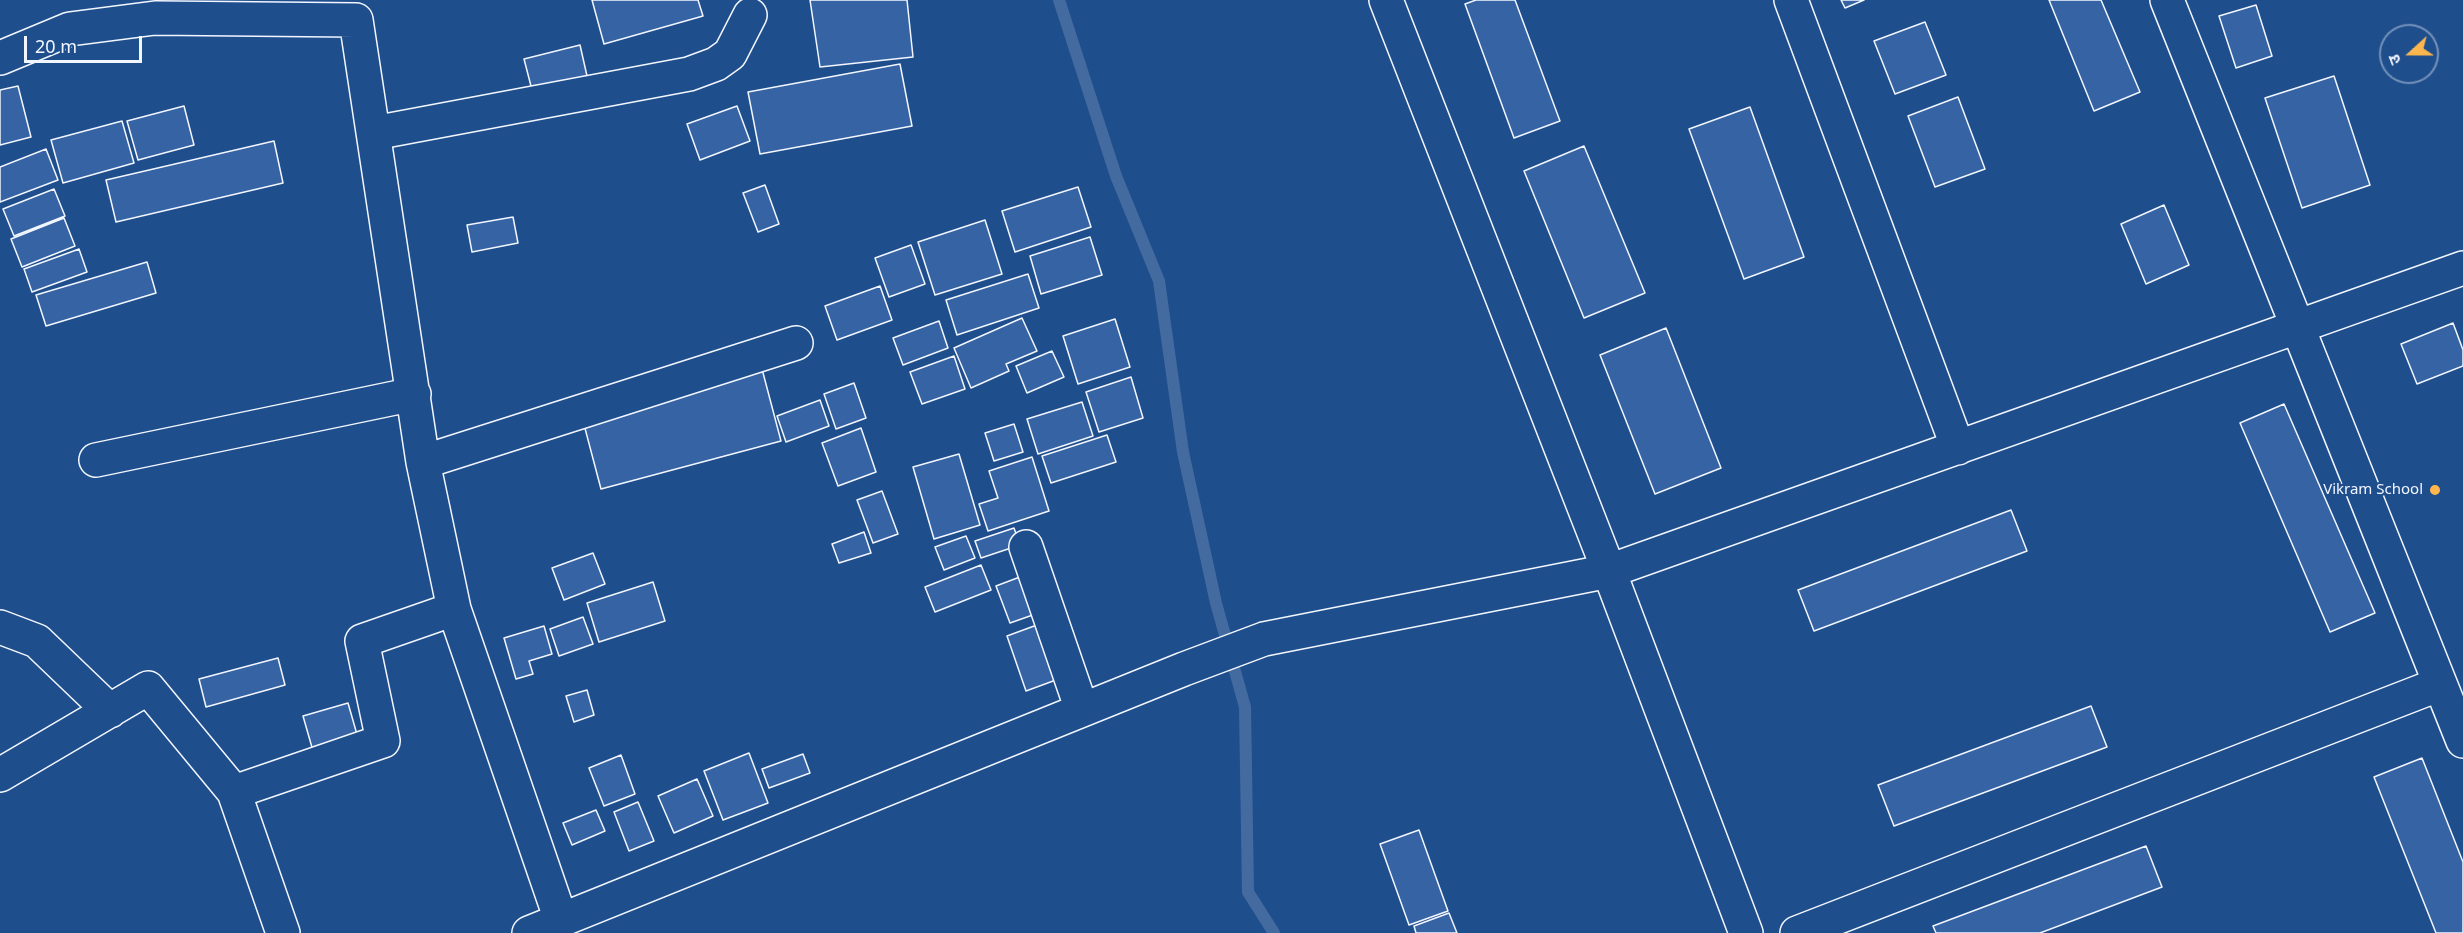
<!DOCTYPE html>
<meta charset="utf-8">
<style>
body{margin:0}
#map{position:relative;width:2463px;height:933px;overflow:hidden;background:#1f4e8c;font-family:"Noto Sans","Noto Sans Devanagari",sans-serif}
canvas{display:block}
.north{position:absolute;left:2379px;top:24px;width:60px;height:60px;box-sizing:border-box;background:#1f4e8c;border:2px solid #7391ba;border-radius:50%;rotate:249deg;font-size:16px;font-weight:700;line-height:24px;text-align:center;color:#f2f6ff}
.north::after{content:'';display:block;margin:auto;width:21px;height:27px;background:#ffb74d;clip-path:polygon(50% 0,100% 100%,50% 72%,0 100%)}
.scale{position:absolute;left:24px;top:36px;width:118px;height:27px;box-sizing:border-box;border:3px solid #f2f6ff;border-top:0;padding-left:8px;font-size:18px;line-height:21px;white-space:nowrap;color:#f2f6ff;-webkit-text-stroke:4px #1f4e8c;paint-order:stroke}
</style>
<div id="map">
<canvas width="2463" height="933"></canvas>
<div class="north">उ</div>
<div class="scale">20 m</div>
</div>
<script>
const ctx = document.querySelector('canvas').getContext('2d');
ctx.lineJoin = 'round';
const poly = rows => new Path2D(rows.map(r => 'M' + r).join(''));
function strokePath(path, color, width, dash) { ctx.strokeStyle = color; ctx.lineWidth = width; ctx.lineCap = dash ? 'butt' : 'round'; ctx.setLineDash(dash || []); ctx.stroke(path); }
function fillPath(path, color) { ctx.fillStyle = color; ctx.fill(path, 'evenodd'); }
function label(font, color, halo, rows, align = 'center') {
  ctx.font = font + ' "Noto Sans",sans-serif'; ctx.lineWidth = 4.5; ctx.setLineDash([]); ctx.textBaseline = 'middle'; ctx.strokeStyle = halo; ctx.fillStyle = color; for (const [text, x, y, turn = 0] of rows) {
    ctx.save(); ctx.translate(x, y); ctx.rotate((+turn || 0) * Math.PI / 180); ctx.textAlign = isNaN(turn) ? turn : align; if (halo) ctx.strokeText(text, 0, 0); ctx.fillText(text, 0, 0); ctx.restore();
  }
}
const stream = poly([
 [1059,0,1116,176,1159,281,1183,452,1216,603,1245,707,1248,892,1274,933]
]);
const building = poly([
 [592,0,698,0,703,16,604,44,592,0],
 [810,0,907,0,913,57,820,67,810,0],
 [1476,0,1515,0,1560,121,1514,138,1465,4,1476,0],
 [1841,0,1864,0,1845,8,1841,0],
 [2049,0,2101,0,2140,92,2094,111,2049,0],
 [2256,5,2272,56,2236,68,2219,16,2256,5],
 [1925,22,1946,75,1895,94,1874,41,1925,22],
 [580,45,587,76,532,90,524,59,580,45],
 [900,64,912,126,760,154,748,92,900,64],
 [2334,76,2370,185,2302,208,2265,98,2334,76],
 [18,86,31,137,0,145,0,90,18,86],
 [1958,97,1985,169,1935,187,1908,116,1958,97],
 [184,106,194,145,138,160,127,121,184,106],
 [737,106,750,141,700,160,687,124,737,106],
 [1750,107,1804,257,1744,279,1689,129,1750,107],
 [122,121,134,163,63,183,51,140,122,121],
 [274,141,283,183,116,222,106,180,274,141],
 [1584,146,1645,293,1584,318,1524,171,1584,146],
 [46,149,58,180,0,202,0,167,46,149],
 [765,185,779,224,758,232,743,193,765,185],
 [1078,187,1091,227,1015,252,1002,211,1078,187],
 [54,189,65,216,14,236,3,209,54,189],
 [2164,205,2189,265,2146,284,2121,224,2164,205],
 [513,217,518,243,472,252,467,225,513,217],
 [64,218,75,246,22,267,11,239,64,218],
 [985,220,1002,274,935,295,918,242,985,220],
 [1090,237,1102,275,1041,294,1030,256,1090,237],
 [911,245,925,284,889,297,875,258,911,245],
 [79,249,87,272,32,292,24,269,79,249],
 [147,262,156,293,46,326,36,295,147,262],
 [1028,274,1039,308,957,335,946,300,1028,274],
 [880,286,892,320,837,340,825,306,880,286],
 [1022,318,1037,351,1006,364,1009,371,971,388,954,348,1022,318],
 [1115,319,1130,367,1078,384,1063,336,1115,319],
 [939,321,948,348,903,365,893,338,939,321],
 [2453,323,2463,350,2463,366,2417,384,2401,344,2453,323],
 [1666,328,1721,468,1655,494,1600,355,1666,328],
 [1052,351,1064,377,1027,393,1016,366,1052,351],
 [954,356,965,389,922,404,910,372,954,356],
 [762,369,781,441,601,489,582,417,762,369],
 [1131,377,1143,418,1099,432,1086,392,1131,377],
 [854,383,866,418,836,429,824,394,854,383],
 [820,400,829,426,786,442,777,416,820,400],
 [1082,402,1093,436,1038,454,1027,419,1082,402],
 [2284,404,2375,613,2330,632,2240,423,2284,404],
 [1014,424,1023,452,994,461,985,433,1014,424],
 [861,428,876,472,838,486,822,443,861,428],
 [1107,435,1116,462,1051,483,1042,456,1107,435],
 [959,454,980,525,934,539,913,467,959,454],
 [1032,457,1049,511,988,531,979,504,998,498,989,471,1032,457],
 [882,491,898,534,873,543,857,500,882,491],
 [2011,510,2027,551,1814,631,1798,590,2011,510],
 [1014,528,1020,545,981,558,975,541,1014,528],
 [864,532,871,553,839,563,832,544,864,532],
 [966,536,975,558,944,570,935,547,966,536],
 [593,553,605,584,564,600,552,568,593,553],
 [981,565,991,590,935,612,925,587,981,565],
 [1033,572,1047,610,1010,623,996,586,1033,572],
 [653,582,665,621,599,642,587,603,653,582],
 [583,617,593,644,559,656,550,629,583,617],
 [1045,622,1064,677,1026,691,1007,636,1045,622],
 [544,626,552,654,529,661,533,674,516,679,504,638,544,626],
 [278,658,285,685,206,707,199,679,278,658],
 [587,690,594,715,574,722,566,696,587,690],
 [348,703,360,745,315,758,303,716,348,703],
 [2091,706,2107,747,1894,826,1878,785,2091,706],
 [749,753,768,803,723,820,704,771,749,753],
 [803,754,810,773,769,788,762,769,803,754],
 [621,755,635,794,604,806,589,768,621,755],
 [2422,758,2463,862,2463,933,2436,933,2374,777,2422,758],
 [697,779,713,816,674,833,658,796,697,779],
 [638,802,654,841,629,851,614,812,638,802],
 [596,810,605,831,572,845,563,823,596,810],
 [1419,830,1448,911,1409,925,1380,844,1419,830],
 [2146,846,2162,887,2040,933,1936,933,1933,926,2146,846],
 [1449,913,1457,933,1416,933,1414,926,1449,913]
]);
const street = poly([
 [1386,0,1609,571,1746,933],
 [1791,0,1958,448],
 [2167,0,2463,741],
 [0,58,70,29,155,18,356,20,423,462,454,609,561,920],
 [374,133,689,74,716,64,730,54,750,15],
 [96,460,414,394],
 [423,462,796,343],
 [1026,547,1082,710],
 [0,627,37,641,110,711],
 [0,775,148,688,234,792,283,933],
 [234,792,383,741,362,641,454,609],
 [529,933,1184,669,1264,639,1609,571,2463,268],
 [1797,933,2440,684]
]);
const markers = [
 [2435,490,6,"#ffb74d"]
];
const poiNames = [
 ["Vikram School",2423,490]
];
strokePath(stream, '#446ba0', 12);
fillPath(building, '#3563a3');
strokePath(building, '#f2f6ff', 1.5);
strokePath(street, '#f2f6ff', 36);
strokePath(street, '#1f4e8c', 33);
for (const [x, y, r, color] of markers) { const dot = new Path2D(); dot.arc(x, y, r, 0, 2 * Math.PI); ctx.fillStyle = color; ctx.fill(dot); strokePath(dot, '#1f4e8c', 2); }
label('15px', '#f2f6ff', '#1f4e8c', poiNames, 'right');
</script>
